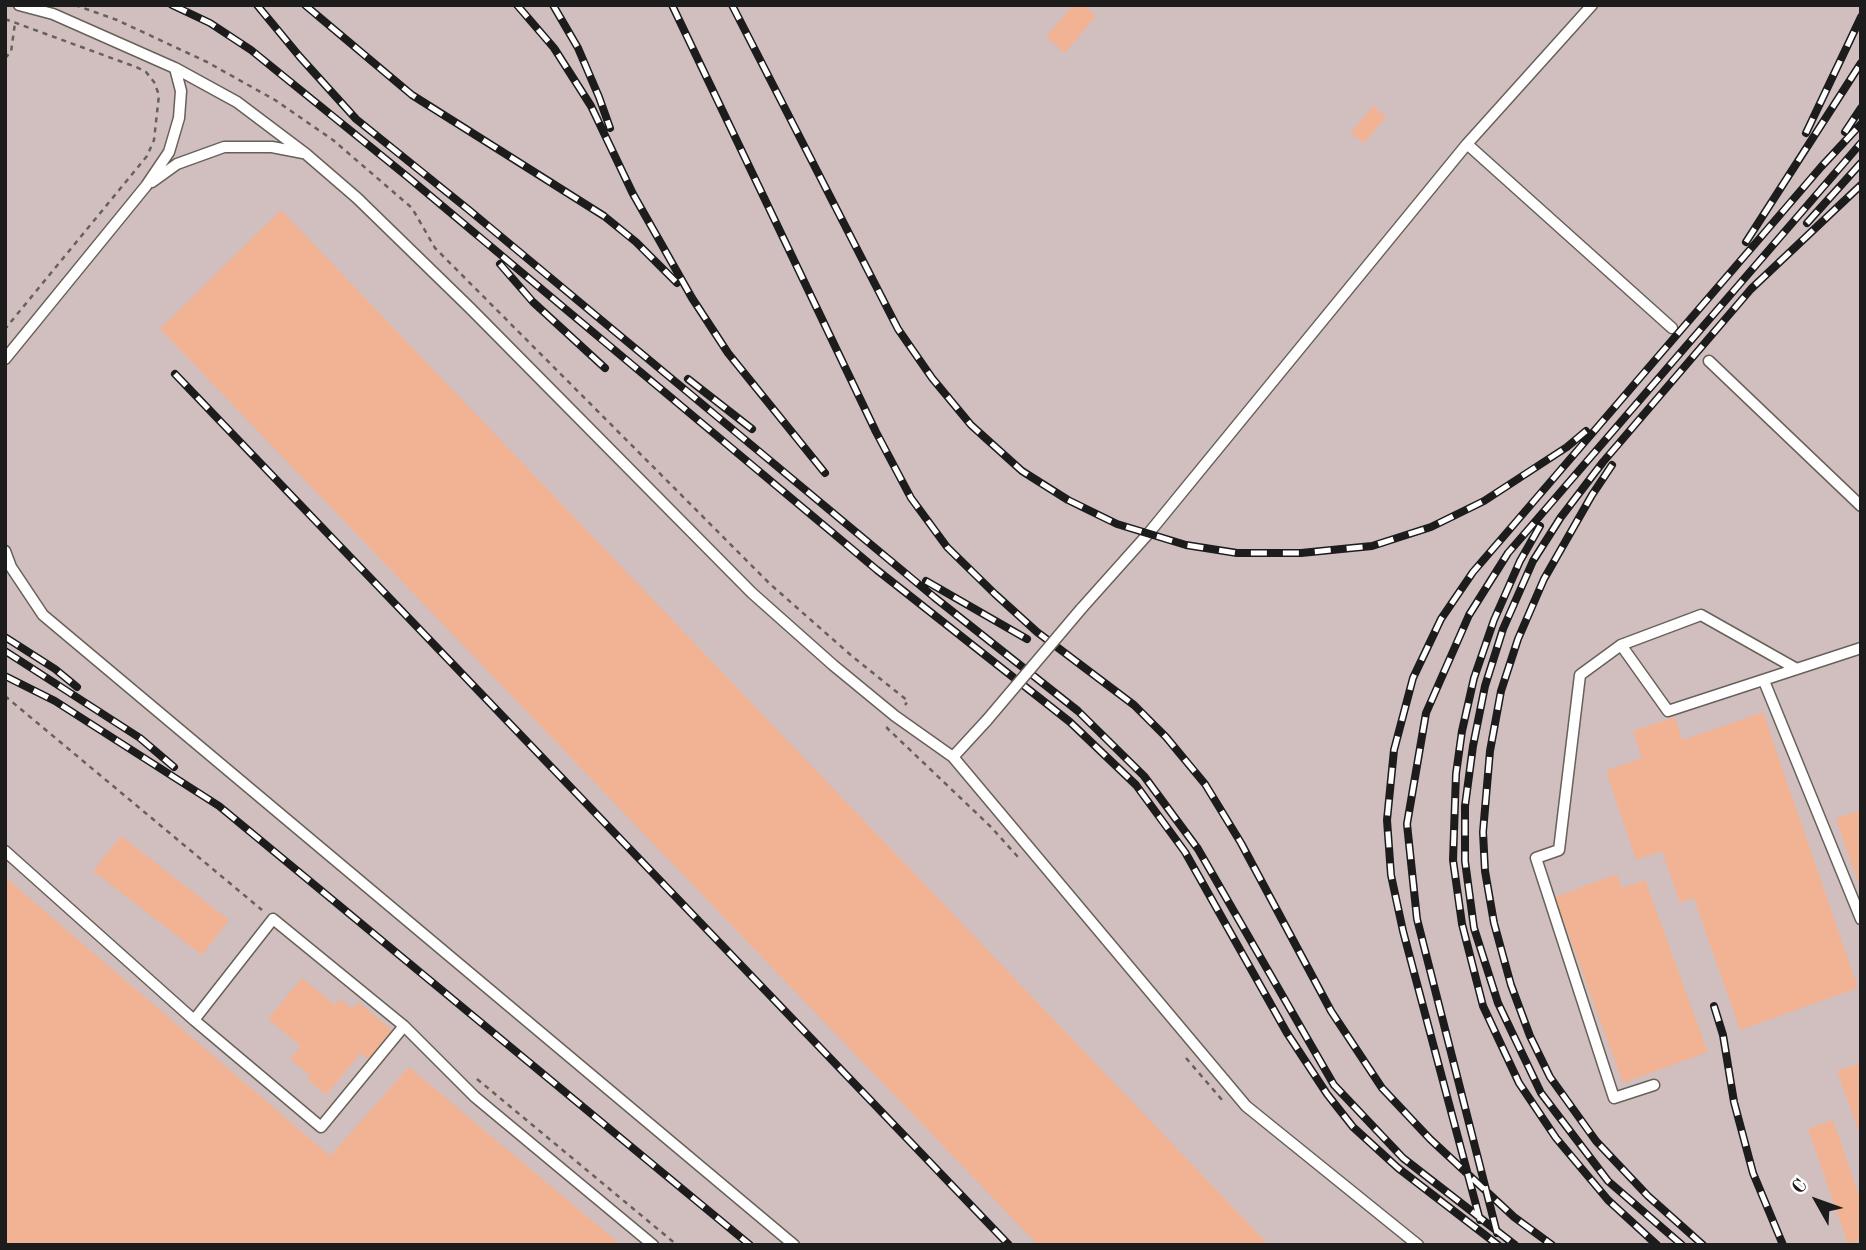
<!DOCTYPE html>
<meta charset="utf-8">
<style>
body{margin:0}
#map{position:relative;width:1866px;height:1250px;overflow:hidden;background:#f1e2c5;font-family:"Old Standard TT",serif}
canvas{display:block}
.frame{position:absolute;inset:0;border:7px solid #1c1c1c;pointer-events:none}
.north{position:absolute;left:1782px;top:1166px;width:70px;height:70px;-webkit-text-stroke:5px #fff;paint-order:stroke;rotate:310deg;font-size:19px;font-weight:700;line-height:28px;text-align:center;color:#1c1c1c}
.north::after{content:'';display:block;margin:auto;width:24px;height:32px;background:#1c1c1c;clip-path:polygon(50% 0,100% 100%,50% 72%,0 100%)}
</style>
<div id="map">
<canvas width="1866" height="1250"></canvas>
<div class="frame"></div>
<div class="north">С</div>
</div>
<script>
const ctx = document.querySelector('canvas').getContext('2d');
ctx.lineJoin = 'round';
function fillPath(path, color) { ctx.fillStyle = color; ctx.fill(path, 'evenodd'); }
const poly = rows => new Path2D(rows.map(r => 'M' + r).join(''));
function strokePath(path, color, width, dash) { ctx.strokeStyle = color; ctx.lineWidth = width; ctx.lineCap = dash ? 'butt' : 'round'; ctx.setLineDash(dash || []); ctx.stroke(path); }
const industrial = poly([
 [5,5,1861,5,1861,1245,5,1245]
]);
const building = poly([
 [1073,5,1083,5,1096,16,1065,53,1046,37],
 [1373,106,1386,117,1364,143,1351,133],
 [281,210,1269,1245,1038,1245,160,329],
 [1763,712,1858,988,1740,1030,1694,898,1680,903,1662,851,1636,860,1606,771,1642,758,1633,731,1675,717,1683,740],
 [1861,810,1861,887,1860,887,1836,819],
 [121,836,229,920,202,955,93,871],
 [1617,874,1622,888,1645,880,1708,1052,1623,1083,1555,897],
 [5,877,330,1156,409,1067,621,1245,5,1245],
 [302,978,335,1005,340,999,352,1009,358,1002,393,1031,369,1060,361,1053,326,1095,307,1079,310,1075,290,1059,301,1046,268,1019],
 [1861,1063,1861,1135,1860,1135,1837,1071],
 [1833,1120,1861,1201,1861,1240,1848,1244,1808,1129]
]);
const path = poly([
 [75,5,117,20,207,62,275,100,333,140,412,208,435,248,770,584,853,657,908,701,905,705],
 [5,19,136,67,146,72,154,82,159,95,154,140,147,156,5,329],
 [5,58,11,52,15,23],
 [5,696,262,910],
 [888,727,887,728,991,827,1018,857],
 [1186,1058,1223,1101],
 [477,1079,677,1245]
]);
const service = poly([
 [175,68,237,102,306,154,357,198,470,308,752,593,833,665,895,716,953,757,1246,1106,1418,1245],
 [1467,144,1672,328],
 [152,182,177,164,224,147,272,147,303,153],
 [5,359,146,186,169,152,179,118,181,91,175,68,53,14,19,5],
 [1709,361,1861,506],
 [5,551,11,567,43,615,794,1245],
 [1081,609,1148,534,1467,144,1592,5],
 [1621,645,1668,711,1861,648],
 [1764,681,1861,919],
 [953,757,987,720],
 [5,851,194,1020,273,919,404,1026,475,1097,653,1245],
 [194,1020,321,1127,404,1026],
 [1654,1085,1614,1098,1536,858,1559,850,1580,675,1621,645,1701,615,1795,668]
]);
const rail = poly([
 [172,5,210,23,251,50,409,178,877,570,1070,722,1136,785,1185,852,1287,1033,1327,1094,1353,1127,1398,1168,1498,1245],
 [257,5,300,57,356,119,469,210,934,597,1078,711,1144,776,1198,849,1334,1085,1403,1158,1515,1245],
 [305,5,412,95,604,216,636,242,677,283],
 [517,5,554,48,591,106,633,194,692,298,728,353,825,473],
 [553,5,578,48,599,97,610,128],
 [672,5,876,432,911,498,947,547,995,594,1037,632,1134,705,1166,737,1205,784,1241,843,1331,1011,1382,1088,1430,1139,1514,1217,1552,1245],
 [732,5,898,329,932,378,971,425,1022,471,1068,500,1117,524,1186,545,1237,553,1301,553,1372,546,1431,527,1484,501,1567,447,1586,431],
 [1845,132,1861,108],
 [1806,133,1861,17],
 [1807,223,1861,163],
 [1746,242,1861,63],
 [500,264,533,302,605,368],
 [175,374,1009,1245],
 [688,379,752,429],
 [1612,465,1592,495,1544,579,1518,639,1501,691,1490,751,1483,832,1485,871,1494,923,1511,985,1530,1036,1550,1077,1596,1141,1648,1196,1703,1245],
 [1540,526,1520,561,1494,620,1474,678,1462,731,1456,774,1453,860,1462,924,1483,1006,1519,1083,1556,1138,1608,1200,1657,1245],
 [926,581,1027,639],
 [5,637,55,669,77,687],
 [5,651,140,738,174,767],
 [5,676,55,701,219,806,750,1245],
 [1714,1006,1723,1035,1734,1102,1753,1173,1783,1245],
 [1480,1220,1403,931,1391,875,1387,820,1394,750,1413,678,1441,619,1473,572,1821,167,1861,124],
 [1497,1233,1417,919,1407,824,1426,713,1469,615,1508,553,1861,143],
 [1682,1245,1608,1181,1541,1093,1498,1003,1474,928,1465,861,1465,806,1473,746,1485,686,1503,629,1533,561,1561,517,1603,462,1751,289,1861,185]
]);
const serviceBridge = poly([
 [987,720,1081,609]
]);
fillPath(industrial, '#d1bfbf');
fillPath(building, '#f1b394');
strokePath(service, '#676157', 13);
strokePath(path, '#676157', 2.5, [5, 5]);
strokePath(service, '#fff', 10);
strokePath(rail, '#1c1c1c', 8);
strokePath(rail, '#fff', 5, [16]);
strokePath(serviceBridge, '#676157', 13, []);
strokePath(serviceBridge, '#fff', 10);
</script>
